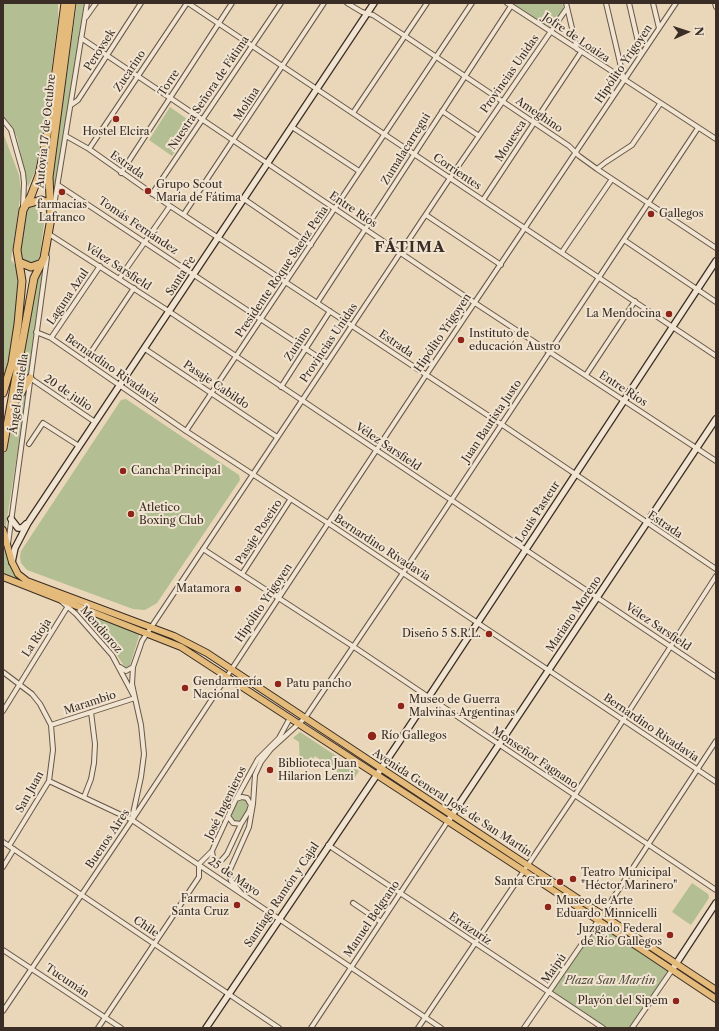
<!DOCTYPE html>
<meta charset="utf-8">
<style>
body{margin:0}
#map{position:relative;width:719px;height:1031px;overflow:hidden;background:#ead6b8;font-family:"Libre Caslon Text",serif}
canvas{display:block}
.frame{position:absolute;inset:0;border:4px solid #392d25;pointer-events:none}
.north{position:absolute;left:667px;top:12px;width:40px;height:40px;-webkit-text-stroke:3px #f1e4d1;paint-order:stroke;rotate:87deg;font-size:11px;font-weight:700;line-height:16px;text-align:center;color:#392d25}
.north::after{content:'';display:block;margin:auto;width:14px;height:18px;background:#392d25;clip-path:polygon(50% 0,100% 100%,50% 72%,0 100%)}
</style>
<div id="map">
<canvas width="719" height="1031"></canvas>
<div class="frame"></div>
<div class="north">N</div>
</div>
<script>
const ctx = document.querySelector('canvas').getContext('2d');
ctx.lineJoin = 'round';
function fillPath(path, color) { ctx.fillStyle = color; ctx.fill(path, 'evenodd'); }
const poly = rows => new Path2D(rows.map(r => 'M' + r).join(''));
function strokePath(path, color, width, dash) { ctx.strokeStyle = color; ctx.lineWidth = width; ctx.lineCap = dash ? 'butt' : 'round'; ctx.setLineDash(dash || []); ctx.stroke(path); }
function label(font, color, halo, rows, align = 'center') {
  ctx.font = font + ' "Libre Caslon Text",serif'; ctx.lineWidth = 4; ctx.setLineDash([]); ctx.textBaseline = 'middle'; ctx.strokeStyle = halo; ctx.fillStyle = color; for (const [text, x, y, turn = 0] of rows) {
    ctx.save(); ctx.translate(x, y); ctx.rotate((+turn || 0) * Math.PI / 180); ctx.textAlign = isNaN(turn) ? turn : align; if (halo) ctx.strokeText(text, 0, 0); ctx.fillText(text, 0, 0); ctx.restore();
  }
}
const green = poly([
 [3,3,58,3,58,19,45,120,35,171,28,187,17,137,8,121,3,117],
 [77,3,84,3,54,203,52,177],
 [511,3,562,3,564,10,550,29],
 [170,107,194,124,172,156,149,140],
 [3,133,19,175,21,191,11,260,16,266,19,293,10,353,3,380],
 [34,205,42,208,45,215,40,255,37,261,30,263,23,260,20,253,25,212,30,207],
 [44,263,28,378,16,394,35,280],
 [28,385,5,531,3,520,3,456,11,414],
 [126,399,239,475,240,480,157,603,145,610,133,609,27,570,21,563,20,557,21,551,121,400],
 [3,545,9,561,17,575,16,578,3,573],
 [81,611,138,633,139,636,129,668,125,667,108,642,81,613],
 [300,732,359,771,352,782,315,756,307,768,300,766,299,742,293,738],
 [243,799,246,800,248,808,241,822,234,822,231,818,232,812,238,800],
 [692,883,708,894,709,898,691,925,672,912],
 [598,921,672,970,632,1028,603,1028,548,993]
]);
const street = poly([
 [188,3,716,356],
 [347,3,362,12,373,15,405,36,569,146,579,156,597,169,716,248],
 [507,3,716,139],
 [566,3,577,49],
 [606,3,624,80],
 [629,3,641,55],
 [653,3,659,28],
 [715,3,716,7],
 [86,17,96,3],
 [81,38,475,303,716,461],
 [71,105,78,100,141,3],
 [442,111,479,136],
 [353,113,427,3],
 [3,120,11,130,23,173,24,183,23,207],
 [292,127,359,171],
 [66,136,89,149,170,206,501,424,716,569],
 [89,149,187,3],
 [597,169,606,162,632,145,660,104],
 [121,173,232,3],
 [58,185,327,363],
 [152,194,281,3],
 [244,199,311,245],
 [483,200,581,52],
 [53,212,87,3],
 [184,214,324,3],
 [426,215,501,265],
 [49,234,170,312,716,677],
 [624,240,716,302],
 [562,252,612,179],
 [119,279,170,206],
 [317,303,511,6],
 [36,332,51,338,186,431,334,527,716,782],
 [51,338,100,266],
 [145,349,277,437],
 [85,361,134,288],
 [586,375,635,301],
 [30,378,95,422],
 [281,387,330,311],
 [186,431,472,3],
 [29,444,43,423,79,446],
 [8,544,47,257],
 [203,549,354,647,716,890],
 [242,574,290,500],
 [61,601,76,614,112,655,135,698,141,725,144,754,141,777,132,818],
 [120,667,126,671,133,667],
 [3,672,32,694,40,704,51,725,53,750,49,781,9,846],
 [135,698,132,684,133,667,142,641,450,178,567,8],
 [3,711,68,606],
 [51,725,135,698],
 [49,781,132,820,441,1028],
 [84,797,91,779,94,763,95,744,91,712],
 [228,816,233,823,241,824,249,811,251,805,247,798,242,797,236,799],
 [3,842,279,1028],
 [328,845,603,1028],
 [212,852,214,861,220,862,227,854,241,824],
 [199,864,212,851,236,799,258,759,279,738,290,718],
 [3,867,14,849],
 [242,894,231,881,229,872,249,827,253,804,255,775,261,762,271,749,305,718,403,573,698,128],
 [353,903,381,922],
 [3,950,121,1028],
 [3,1011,132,820,426,375,676,3],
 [98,1028,199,877,199,865],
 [311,1028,448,821],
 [418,1028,575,795,716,576],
 [524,1028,602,915,716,741],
 [632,1028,672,970]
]);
const secondary = poly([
 [11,519,18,528,22,528,26,524],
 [12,562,15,548,28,523,374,3],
 [448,821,716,419],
 [672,970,716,903],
 [206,1028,399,742,716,261]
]);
const primary = poly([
 [3,530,12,562,18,574,27,581,174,636,207,653,716,990],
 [3,577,181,647,524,871,716,999]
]);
const highway = poly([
 [27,204,41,200,46,202,51,210],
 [19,262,31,267,42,263],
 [3,393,12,363,18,324,22,281,17,250,23,210,31,196,39,175,49,125,65,3],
 [15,402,30,378],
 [3,448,34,278,44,258,51,218,49,177,72,3]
]);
const markers = [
 [116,119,4,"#8f2418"],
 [148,191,4,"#8f2418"],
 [62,192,4,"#8f2418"],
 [651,214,4,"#8f2418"],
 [669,314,4,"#8f2418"],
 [461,340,4,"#8f2418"],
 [123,471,4,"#8f2418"],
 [131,514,4,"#8f2418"],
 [238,589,4,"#8f2418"],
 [489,634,4,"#8f2418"],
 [278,684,4,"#8f2418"],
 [185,688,4,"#8f2418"],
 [401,706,4,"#8f2418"],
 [372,736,5,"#8f2418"],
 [270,770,4,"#8f2418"],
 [573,879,4,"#8f2418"],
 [560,882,4,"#8f2418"],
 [237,905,4,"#8f2418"],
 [548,907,4,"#8f2418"],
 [670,935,4,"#8f2418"],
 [676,1001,4,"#8f2418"]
];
const streetNames = [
 ["Jofre de Loaiza",576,38,34],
 ["Perovsek",100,50,-57],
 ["Hipólito Yrigoyen",624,64,-56],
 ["Zucarino",130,71,-56],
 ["Provincias Unidas",510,74,-55],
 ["Torre",169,83,-57],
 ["Nuestra Señora de Fátima",209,93,-56],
 ["Molina",247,104,-57],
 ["Ameghino",539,115,34],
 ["Autovía 17 de Octubre",46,131,-84],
 ["Mouesca",511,141,-57],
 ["Zumalacarregui",406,149,-58],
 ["Estrada",127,165,35],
 ["Corrientes",457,172,34],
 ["Entre Ríos",353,210,34],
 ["Tomás Fernández",138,226,34],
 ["Vélez Sarsfield",118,267,33],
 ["Presidente Roque Saenz Peña",282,272,-56],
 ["Santa Fe",181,276,-57],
 ["Laguna Azul",68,297,-56],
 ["Hipólito Yrigoyen",443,333,-56],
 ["Provincias Unidas",329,343,-56],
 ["Zunino",298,344,-57],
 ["Estrada",396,344,34],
 ["Bernardino Rivadavia",112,369,35],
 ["Pasaje Cabildo",216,385,34],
 ["Entre Ríos",623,389,33],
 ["20 de julio",68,393,34],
 ["Ángel Banciella",19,394,-82],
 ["Juan Bautista Justo",492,421,-56],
 ["Vélez Sarsfield",388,447,34],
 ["Louis Pasteur",538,512,-57],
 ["Estrada",665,525,34],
 ["Pasaje Poseiro",259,532,-57],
 ["Bernardino Rivadavia",382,548,33],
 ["Hipólito Yrigoyen",264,603,-56],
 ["Mariano Moreno",574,614,-56],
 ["Vélez Sarsfield",658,627,34],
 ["Mendioroz",101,630,49],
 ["La Rioja",37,638,-57],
 ["Marambio",90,703,-18],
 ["Bernardino Rivadavia",651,728,34],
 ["Monseñor Fagnano",535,758,34],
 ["San Juan",30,792,-61],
 ["José Ingenieros",226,803,-64],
 ["Avenida General José de San Martín",452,803,33],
 ["Buenos Aires",108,839,-56],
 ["25 de Mayo",234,877,34],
 ["Santiago Ramón y Cajal",282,895,-56],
 ["Manuel Belgrano",372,919,-56],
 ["Chile",146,927,34],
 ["Errázuriz",470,929,34],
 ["Maipú",554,969,-55],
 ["Tucumán",67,981,34]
];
const poiNames = [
 ["Hostel Elcira",116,132,"center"],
 ["Grupo Scout",156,185],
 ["María de Fátima",156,198],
 ["farmacias",62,205,"center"],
 ["Lafranco",62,218,"center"],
 ["Gallegos",659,214],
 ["La Mendocina",661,314,"right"],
 ["Instituto de",469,334],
 ["educación Austro",469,347],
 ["Cancha Principal",131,471],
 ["Atletico",139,508],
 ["Boxing Club",139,521],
 ["Matamora",230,589,"right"],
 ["Diseño 5 S.R.L.",481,634,"right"],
 ["Gendarmería",193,682],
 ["Nacional",193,695],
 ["Patu pancho",286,684],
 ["Museo de Guerra",409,700],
 ["Malvinas Argentinas",409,713],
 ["Río Gallegos",381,736],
 ["Biblioteca Juan",278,764],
 ["Hilarion Lenzi",278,777],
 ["Teatro Municipal",581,873],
 ["\"Héctor Marinero\"",581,886],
 ["Santa Cruz",552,882,"right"],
 ["Farmacia",229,899,"right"],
 ["Santa Cruz",229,912,"right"],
 ["Museo de Arte",556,901],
 ["Eduardo Minnicelli",556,914],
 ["Juzgado Federal",662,929,"right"],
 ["de Río Gallegos",662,942,"right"],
 ["Playón del Sipem",668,1001,"right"]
];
const parkNames = [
 ["Plaza San Martín",610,981]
];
const districtNames = [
 ["FÁTIMA",410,248]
];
fillPath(green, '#b3be92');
strokePath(street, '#65574a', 6);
strokePath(secondary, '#392d25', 8);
strokePath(primary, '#392d25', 8);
strokePath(highway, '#392d25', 9);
strokePath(street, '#f1e4d1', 4);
strokePath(secondary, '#f1e4d1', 5.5);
strokePath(primary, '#e5bb7c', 6);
strokePath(highway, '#e5bb7c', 7);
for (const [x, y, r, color] of markers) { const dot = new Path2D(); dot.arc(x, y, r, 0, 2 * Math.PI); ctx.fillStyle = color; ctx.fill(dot); strokePath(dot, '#f1e4d1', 1.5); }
label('11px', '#392d25', '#f1e4d1', streetNames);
label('11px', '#392d25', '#f1e4d1', poiNames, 'left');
label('italic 11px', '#514a3b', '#f1e4d1', parkNames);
ctx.letterSpacing = '1px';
label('bold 15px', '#392d25', '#f1e4d1', districtNames);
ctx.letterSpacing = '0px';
</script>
